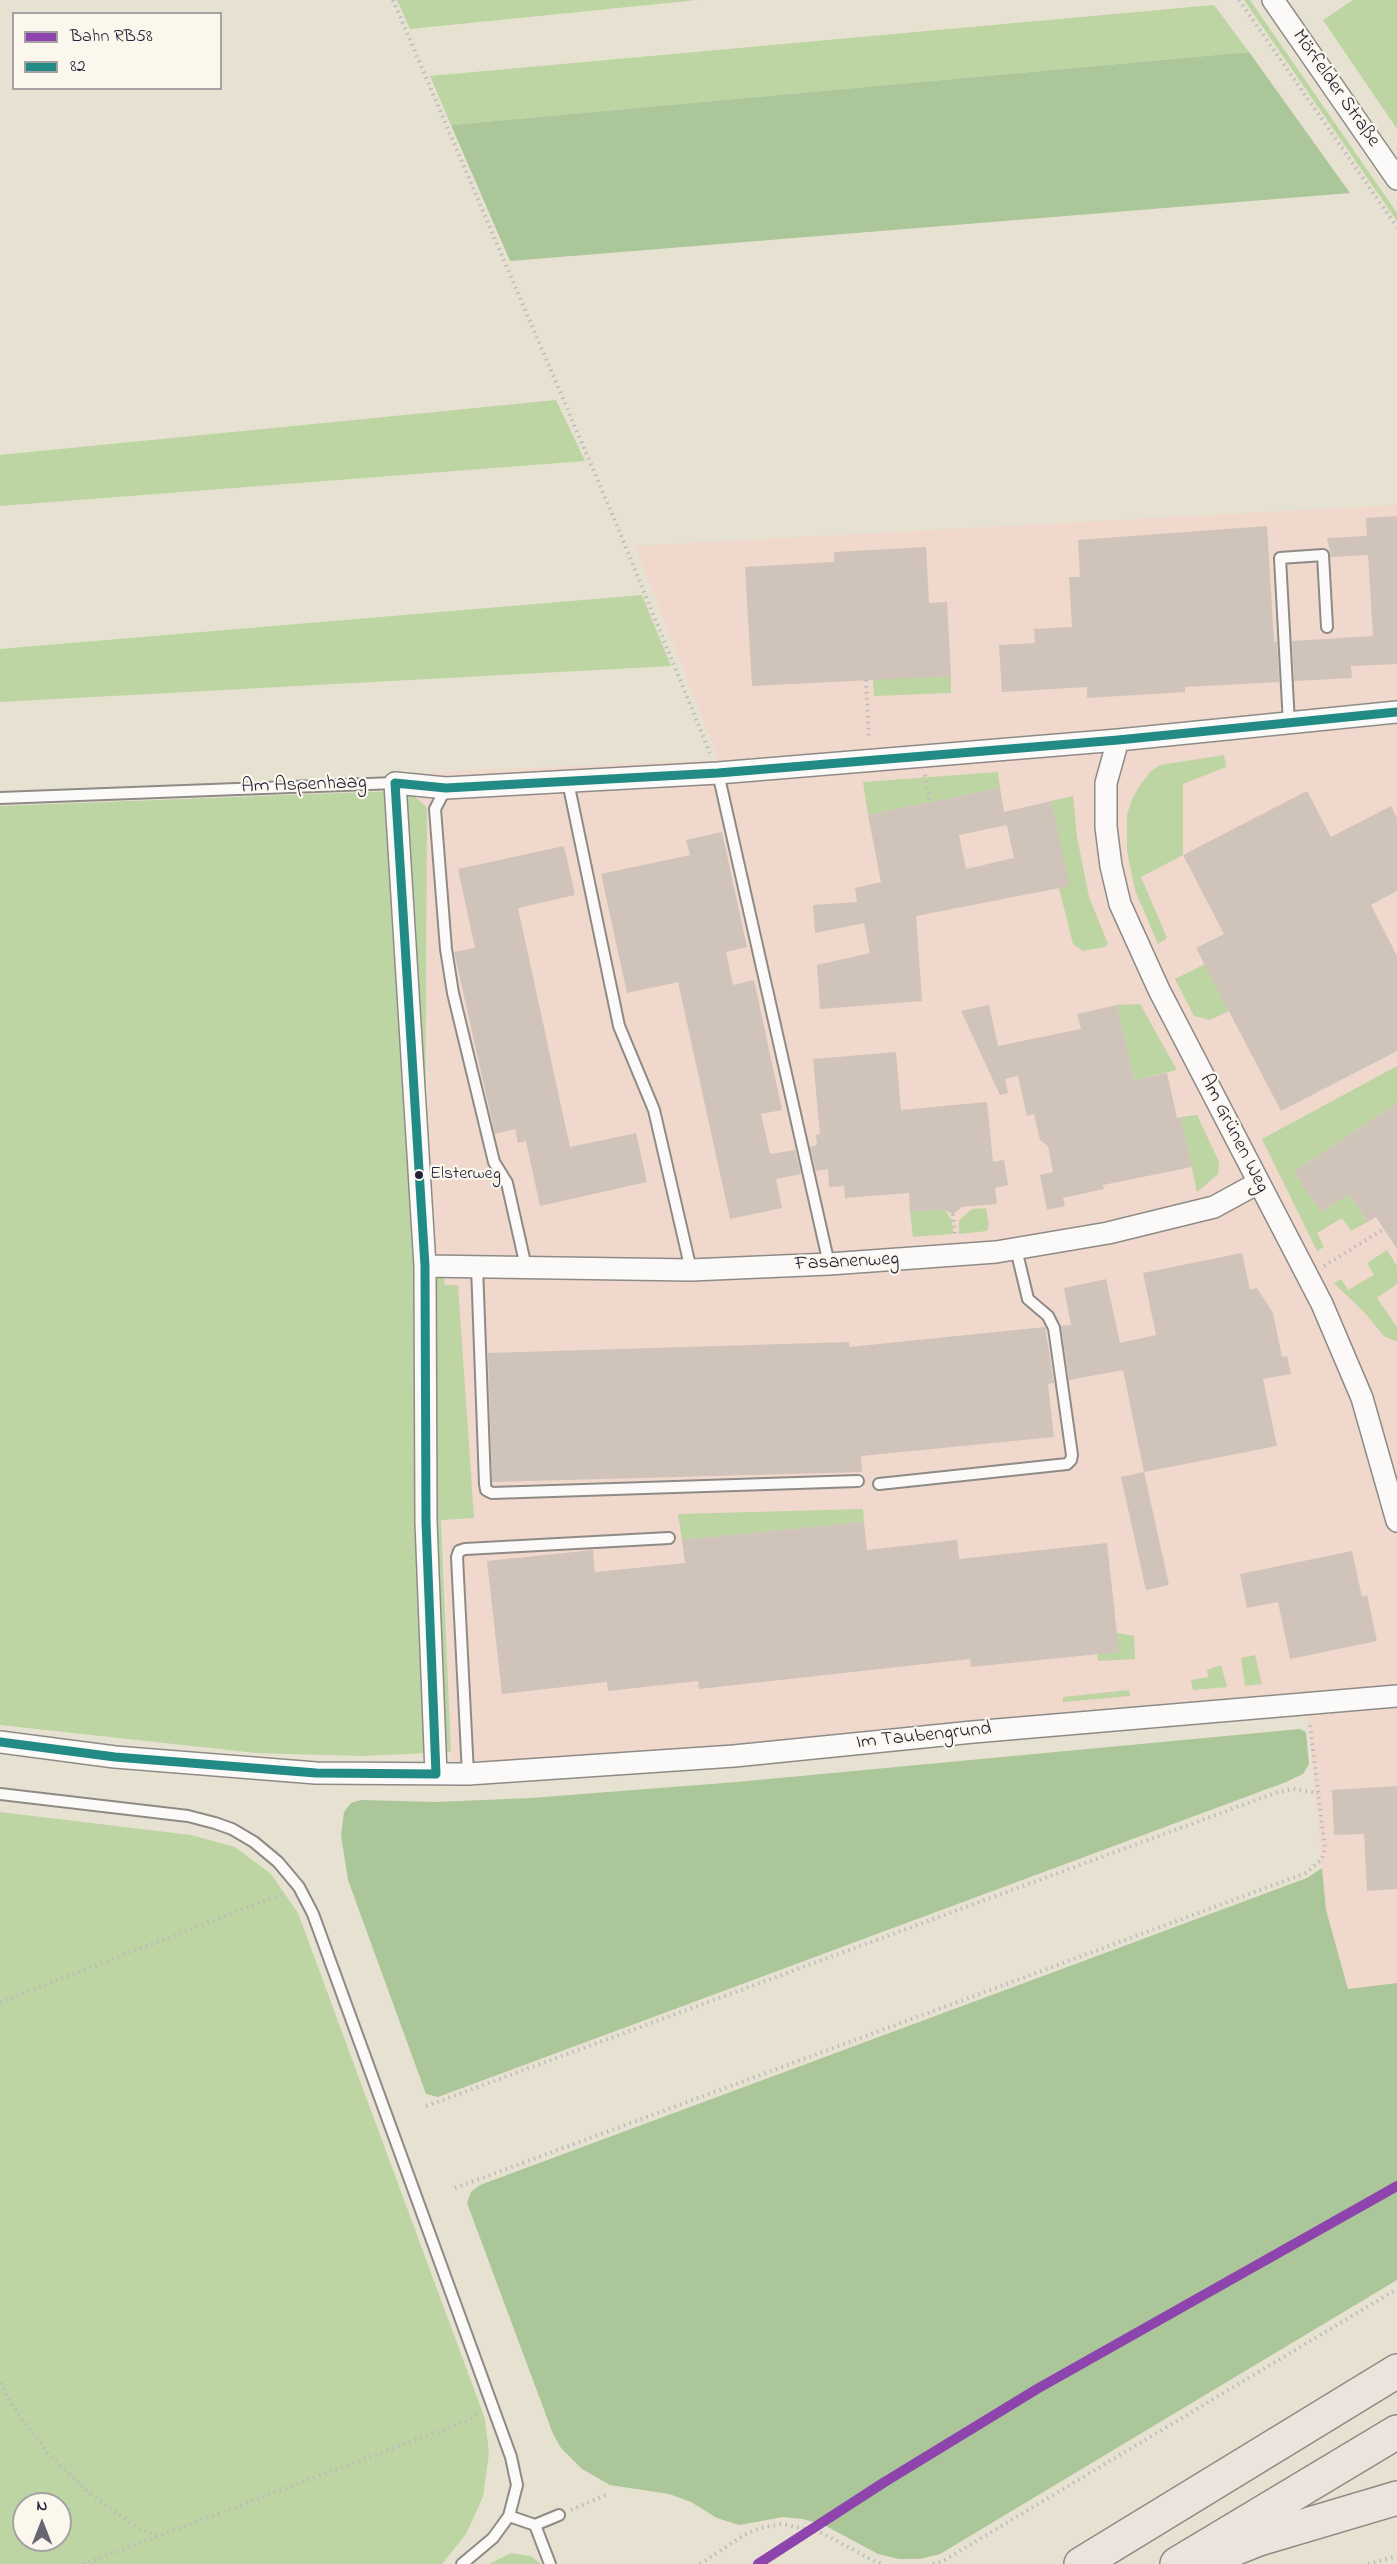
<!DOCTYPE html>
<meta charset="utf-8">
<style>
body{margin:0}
#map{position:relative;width:1397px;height:2564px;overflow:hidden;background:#e7e1d1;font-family:"Indie Flower",sans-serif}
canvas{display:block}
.legend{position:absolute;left:12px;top:12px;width:210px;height:78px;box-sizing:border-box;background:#fbf7ec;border:2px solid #a4a2a5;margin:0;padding:8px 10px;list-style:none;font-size:18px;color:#22223b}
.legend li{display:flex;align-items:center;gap:12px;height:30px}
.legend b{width:30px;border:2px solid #a4a2a5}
.north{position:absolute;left:12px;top:2492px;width:60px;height:60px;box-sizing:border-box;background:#fbf7ec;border:2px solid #a4a2a5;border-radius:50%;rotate:0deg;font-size:16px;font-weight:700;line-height:24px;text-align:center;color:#22223b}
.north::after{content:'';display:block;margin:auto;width:21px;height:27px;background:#676570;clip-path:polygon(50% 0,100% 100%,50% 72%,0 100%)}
</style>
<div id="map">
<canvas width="1397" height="2564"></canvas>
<ul class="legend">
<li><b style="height:8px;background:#8e44ad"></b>Bahn RB58</li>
<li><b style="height:8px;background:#238b85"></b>82</li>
</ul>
<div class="north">N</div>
</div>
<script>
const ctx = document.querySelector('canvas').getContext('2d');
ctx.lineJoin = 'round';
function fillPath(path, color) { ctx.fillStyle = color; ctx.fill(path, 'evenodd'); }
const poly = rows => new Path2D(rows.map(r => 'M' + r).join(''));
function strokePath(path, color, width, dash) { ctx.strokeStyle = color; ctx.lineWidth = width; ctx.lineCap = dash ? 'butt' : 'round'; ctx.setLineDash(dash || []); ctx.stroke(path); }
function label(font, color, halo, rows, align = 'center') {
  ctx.font = font + ' "Indie Flower",sans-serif'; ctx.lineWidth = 4.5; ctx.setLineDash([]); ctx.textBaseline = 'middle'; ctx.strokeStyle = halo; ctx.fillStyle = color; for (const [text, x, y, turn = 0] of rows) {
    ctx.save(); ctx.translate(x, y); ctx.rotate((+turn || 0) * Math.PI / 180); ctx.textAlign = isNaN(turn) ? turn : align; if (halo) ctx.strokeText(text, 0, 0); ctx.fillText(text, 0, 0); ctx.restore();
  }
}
const built = poly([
 [1397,505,1397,1983,1348,1989,1326,1910,1307,1704,452,1774,417,773,719,760,635,546]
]);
const green = poly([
 [397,0,697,0,410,29],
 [1244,0,1250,0,1397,213,1397,221],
 [1353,0,1397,0,1397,129,1323,20],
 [1214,5,1249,52,451,125,430,76],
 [556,400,585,461,0,506,0,455],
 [642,595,671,666,0,702,0,649],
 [951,676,951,693,874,696,873,679],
 [1224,755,1226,767,1183,784,1183,855,1141,877,1167,938,1158,944,1135,890,1127,851,1127,815,1131,802,1138,788,1150,772,1160,765],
 [998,772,1000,788,868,815,863,782],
 [393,791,410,792,427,808,425,1160,429,1277,444,1277,445,1285,458,1285,474,1518,441,1520,451,1752,362,1756,256,1753,0,1725,0,806],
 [1073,796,1077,837,1089,897,1108,944,1105,947,1083,951,1073,944,1059,888,1051,801],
 [1205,964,1229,1011,1210,1020,1194,1016,1175,979],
 [1140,1004,1177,1070,1134,1080,1117,1005],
 [1397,1066,1397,1103,1294,1172,1321,1212,1349,1194,1368,1222,1351,1231,1342,1218,1317,1233,1324,1247,1317,1251,1262,1139],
 [1197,1115,1219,1162,1218,1174,1197,1192,1181,1117],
 [986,1208,989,1225,987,1231,959,1234,959,1220,972,1209],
 [944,1209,952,1220,953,1234,913,1237,910,1212],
 [1387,1250,1397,1266,1397,1284,1377,1298,1397,1327,1397,1341,1395,1341,1384,1336,1364,1312,1334,1283,1341,1279,1348,1290,1374,1275,1367,1263],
 [863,1509,864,1522,682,1540,678,1514],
 [1117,1633,1134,1636,1135,1659,1098,1661,1097,1654],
 [1255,1655,1262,1684,1245,1686,1241,1658],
 [1221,1665,1227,1687,1193,1690,1191,1680,1208,1677,1207,1670],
 [1129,1690,1130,1696,1063,1702,1063,1697],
 [0,1812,191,1835,235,1847,271,1874,298,1913,485,2419,489,2453,483,2497,466,2534,442,2564,0,2564],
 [24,2504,60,2504,60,2540,24,2540],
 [511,2553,531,2556,541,2564,489,2564]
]);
const forest = poly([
 [1249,52,1350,193,510,261,451,125],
 [1300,1729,1306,1732,1309,1764,1303,1774,1286,1782,438,2097,426,2094,348,1880,341,1835,344,1812,351,1803,361,1800,436,1802,531,1798,737,1782],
 [1322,1868,1326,1910,1348,1989,1397,1983,1397,2280,940,2554,920,2559,899,2559,878,2554,824,2525,803,2519,783,2517,739,2525,717,2518,691,2502,669,2494,610,2485,582,2469,561,2448,553,2434,467,2203,471,2192,480,2185,1307,1878]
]);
const building = poly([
 [1397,516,1397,664,1351,666,1352,678,1294,681,1292,641,1373,636,1368,555,1331,557,1327,538,1367,536,1366,518],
 [1267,526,1274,642,1277,642,1279,682,1185,687,1185,692,1087,698,1087,687,1002,692,999,645,1035,643,1034,629,1072,627,1069,577,1080,577,1078,540],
 [926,547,929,603,947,602,951,676,752,686,745,567,834,562,834,552],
 [1000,788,1004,812,1051,801,1070,886,916,916,922,1001,820,1009,817,965,870,953,864,923,815,933,813,905,857,902,855,888,881,882,868,815],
 [1006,821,1014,858,966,869,959,835,1007,825],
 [1307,791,1331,837,1391,806,1397,818,1397,891,1371,905,1397,956,1397,1051,1281,1111,1196,948,1224,934,1183,855],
 [722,832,747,947,726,952,733,985,754,980,782,1110,761,1114,770,1154,795,1150,801,1174,776,1179,782,1208,730,1219,678,982,627,993,601,874,690,855,686,840],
 [564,846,575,895,518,908,570,1147,636,1133,647,1182,540,1206,526,1141,518,1143,515,1129,495,1134,454,952,475,948,458,869],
 [989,1005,998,1046,1081,1029,1077,1014,1117,1005,1134,1080,1167,1073,1177,1118,1181,1117,1192,1167,1103,1185,1104,1189,1063,1198,1065,1206,1047,1210,1040,1175,1053,1172,1048,1146,1040,1140,1034,1114,1027,1116,1018,1076,1005,1079,1008,1093,1000,1095,961,1011],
 [896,1052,901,1110,987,1102,993,1162,1004,1160,1008,1185,995,1188,997,1204,962,1207,953,1214,943,1209,910,1212,909,1193,845,1198,844,1186,829,1187,828,1169,816,1171,810,1147,817,1145,816,1135,820,1134,813,1059],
 [1397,1103,1397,1249,1376,1217,1368,1222,1349,1194,1321,1212,1294,1172],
 [1242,1253,1250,1290,1257,1288,1273,1313,1282,1357,1287,1356,1291,1374,1263,1379,1277,1446,1144,1472,1123,1370,1069,1380,1061,1326,1071,1325,1064,1288,1106,1279,1120,1343,1156,1335,1143,1273],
 [1045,1327,1054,1383,1048,1384,1054,1437,861,1456,862,1472,492,1482,488,1353,849,1342,849,1347],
 [1144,1472,1169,1585,1146,1590,1121,1477],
 [864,1522,867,1550,957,1540,959,1559,1107,1543,1119,1652,971,1667,970,1659,699,1689,698,1681,608,1691,607,1682,502,1694,487,1561,593,1550,595,1572,685,1563,682,1540],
 [1352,1551,1362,1597,1367,1595,1377,1641,1290,1659,1278,1602,1247,1608,1240,1574],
 [1397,1786,1397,1889,1367,1891,1364,1834,1334,1835,1332,1790]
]);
const path = poly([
 [393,0,613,516,710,753],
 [1239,0,1397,227],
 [866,680,869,739],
 [925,775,930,802],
 [953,1214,955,1234],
 [1324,1266,1384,1229],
 [0,2002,285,1893],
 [426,2106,1278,1792,1293,1789,1318,1793],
 [455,2188,1306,1873,1322,1859,1325,1849,1310,1725],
 [0,2383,9,2401,48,2453,90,2494,135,2526,157,2536],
 [571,2510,606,2495],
 [83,2564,469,2420,480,2412],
 [700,2564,744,2535,760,2528,782,2524,820,2532,876,2562,883,2564],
 [933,2564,943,2561,1397,2289],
 [1368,2564,1397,2556]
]);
const service = poly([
 [1289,724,1280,558,1323,555,1327,627],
 [718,773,829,1264],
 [568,782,619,1026,654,1110,691,1270],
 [446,788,435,809,446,949,453,993,494,1162,507,1183,526,1267],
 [0,798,395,783],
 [477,1266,485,1484,486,1490,492,1493,858,1481],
 [879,1484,1067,1464,1071,1460,1072,1455,1054,1328,1048,1316,1028,1299,1016,1249],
 [468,1774,457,1557,459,1551,465,1549,669,1538],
 [0,1794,188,1816,215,1823,232,1829,254,1842,278,1862,299,1887,313,1914,511,2457,517,2485,509,2516,493,2538,462,2564],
 [509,2516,535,2525,550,2564],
 [535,2525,559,2515]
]);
const minor = poly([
 [1273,0,1397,179],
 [1118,740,1106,783,1106,827,1111,866,1120,904,1159,990,1322,1304,1362,1398,1397,1521],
 [425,1266,691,1270,829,1264,996,1252,1108,1233,1214,1207,1258,1183],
 [0,1742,115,1757,316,1773,468,1774,734,1756,973,1732,1397,1696],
 [436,1774,426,1522,425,1266,395,783,446,788,718,773,1118,740,1397,712]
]);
const motorway = poly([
 [1221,2554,1259,2539,1397,2498],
 [1081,2564,1397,2371],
 [1177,2564,1397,2432]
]);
const bus1 = poly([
 [395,783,446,788,718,773,1118,740,1397,712],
 [395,783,425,1266,426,1522,436,1774],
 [0,1742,115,1757,316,1773,436,1774]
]);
const rail1 = poly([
 [758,2564,883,2483,1037,2389,1397,2186]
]);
const markers = [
 [419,1175,5,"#22223b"]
];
const busNames = [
 ["Elsterweg",430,1175]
];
const streetNames = [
 ["Mörfelder Straße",1335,89,55],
 ["Am Aspenhaag",304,786,-2],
 ["Am Grünen Weg",1233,1134,63],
 ["Fasanenweg",847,1263,-3],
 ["Im Taubengrund",924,1737,-6]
];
fillPath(built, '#f0d8cc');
fillPath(green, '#bcd5a3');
fillPath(forest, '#abc699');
fillPath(building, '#d0c3b9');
strokePath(service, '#8e8b87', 14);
strokePath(minor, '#8e8b87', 24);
strokePath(motorway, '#8e8b87', 36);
strokePath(path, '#bcbbbb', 4, [1.5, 4.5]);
strokePath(service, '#fbfaf8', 10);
strokePath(minor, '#fbfaf8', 21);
strokePath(motorway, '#ece4dc', 33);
strokePath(bus1, '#238b85', 9);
strokePath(rail1, '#8e44ad', 10);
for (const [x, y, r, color] of markers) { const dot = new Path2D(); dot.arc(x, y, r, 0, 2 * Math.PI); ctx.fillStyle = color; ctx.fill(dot); strokePath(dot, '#fbf7ec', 2); }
label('18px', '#22223b', '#fbf7ec', busNames, 'left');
label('20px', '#22223b', '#fbf7ec', streetNames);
</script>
